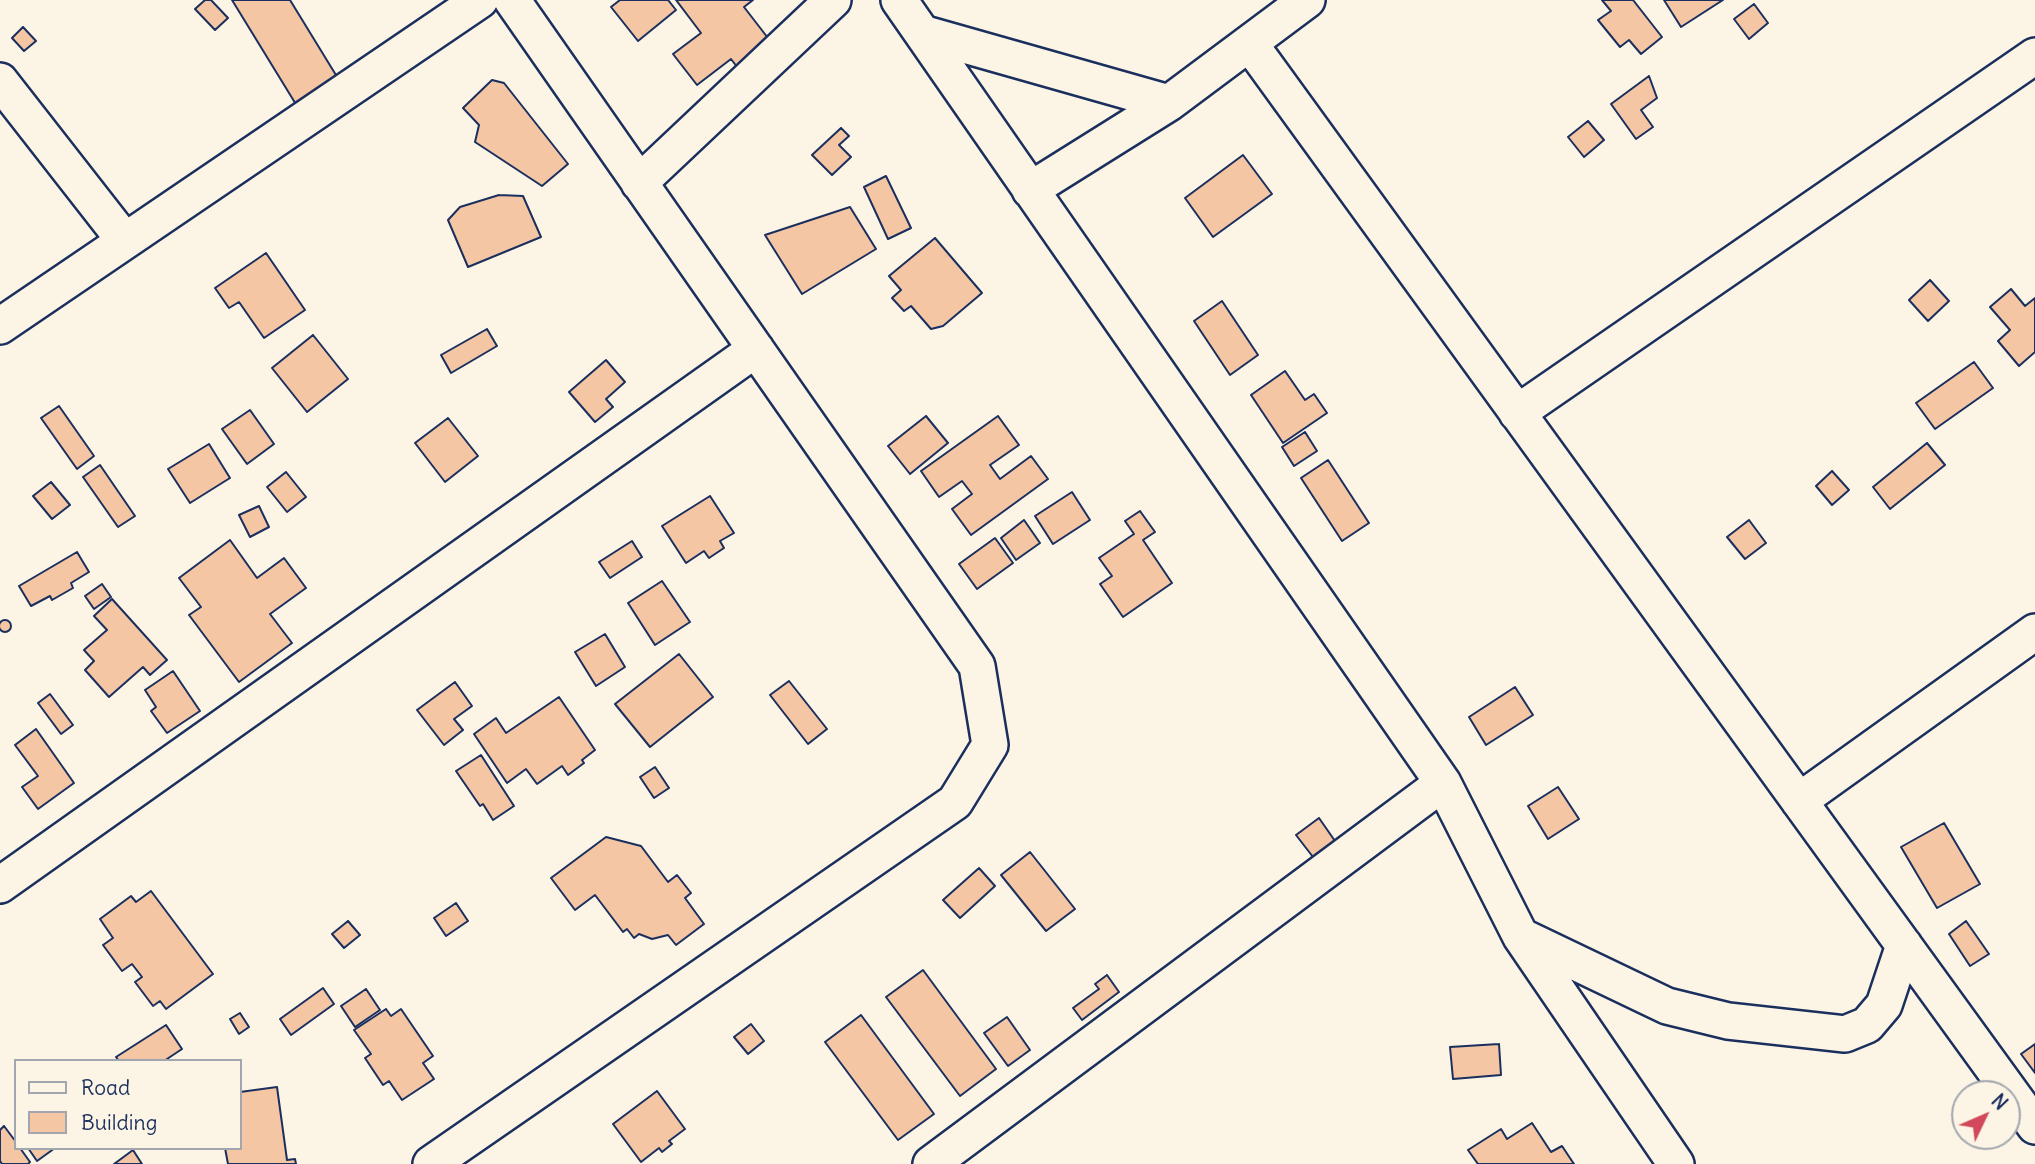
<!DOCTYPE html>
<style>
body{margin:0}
#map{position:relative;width:2035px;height:1164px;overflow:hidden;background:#fcf5e5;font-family:Delius,sans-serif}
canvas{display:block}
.legend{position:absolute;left:14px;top:1059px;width:228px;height:91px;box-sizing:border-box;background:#fcf5e5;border:2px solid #a2a6af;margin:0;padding:9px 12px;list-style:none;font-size:21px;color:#1b2f5e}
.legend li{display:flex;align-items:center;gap:14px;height:35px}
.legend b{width:35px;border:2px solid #a2a6af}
.north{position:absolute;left:1951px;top:1080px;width:70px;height:70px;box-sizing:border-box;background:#fcf5e5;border:2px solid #a2a6af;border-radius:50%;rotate:46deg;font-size:19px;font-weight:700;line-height:28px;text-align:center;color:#1b2f5e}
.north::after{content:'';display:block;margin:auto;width:24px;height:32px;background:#d1495b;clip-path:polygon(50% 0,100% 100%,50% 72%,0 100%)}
</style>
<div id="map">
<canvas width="2035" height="1164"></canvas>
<ul class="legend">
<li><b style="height:9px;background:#fcf5e5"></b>Road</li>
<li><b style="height:19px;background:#f4c6a4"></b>Building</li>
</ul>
<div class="north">N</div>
</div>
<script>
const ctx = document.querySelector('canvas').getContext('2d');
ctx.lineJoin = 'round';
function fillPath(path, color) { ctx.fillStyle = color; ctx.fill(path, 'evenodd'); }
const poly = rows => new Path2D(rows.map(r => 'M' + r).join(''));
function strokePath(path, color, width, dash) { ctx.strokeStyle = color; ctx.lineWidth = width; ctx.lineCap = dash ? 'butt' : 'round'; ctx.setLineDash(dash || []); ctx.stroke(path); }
const building = poly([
 [205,0,211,0,228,18,215,30,195,9,205,0],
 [232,0,290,0,339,80,297,106,232,0],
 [620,0,668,0,676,10,638,41,611,7,620,0],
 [676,0,753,0,744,7,778,51,744,76,731,59,697,85,673,54,701,33,676,0],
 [1602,0,1633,0,1662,37,1641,54,1629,40,1620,47,1598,20,1611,11,1602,0],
 [1664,0,1723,0,1681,27,1664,0],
 [1754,4,1768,23,1749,39,1734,19,1754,4],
 [23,27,36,41,24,51,12,38,23,27],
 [1649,76,1657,98,1641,110,1653,127,1636,139,1611,104,1649,76],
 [492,80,504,83,568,164,542,186,475,142,479,125,463,108,492,80],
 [1588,121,1604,140,1584,157,1568,137,1588,121],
 [841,128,849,136,839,145,851,157,832,175,812,155,841,128],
 [1243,155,1272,194,1213,237,1185,198,1243,155],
 [886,176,911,228,888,239,864,187,886,176],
 [499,195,523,196,541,237,468,267,448,220,460,207,499,195],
 [850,207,876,249,802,294,765,235,850,207],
 [935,238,982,293,943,326,931,329,911,306,904,311,892,298,901,290,889,276,935,238],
 [266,253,305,310,264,338,239,302,229,308,215,288,266,253],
 [1930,280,1949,301,1928,321,1909,300,1930,280],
 [2011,289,2025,306,2035,298,2035,352,2019,366,1998,341,2010,330,1990,307,2011,289],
 [1222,301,1258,355,1230,375,1194,321,1222,301],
 [487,329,497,346,451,373,441,355,487,329],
 [313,335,348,379,307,412,272,368,313,335],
 [606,360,625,382,606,399,613,407,595,422,569,392,606,360],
 [1974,362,1993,388,1935,429,1916,403,1974,362],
 [1285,371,1305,400,1314,394,1327,413,1283,443,1251,395,1285,371],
 [59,406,94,456,77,469,41,418,59,406],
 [250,410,274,444,247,464,222,429,250,410],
 [926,416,948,443,910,474,888,446,926,416],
 [998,416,1019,445,990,465,1000,479,1031,456,1048,479,971,535,952,509,972,494,962,481,939,497,921,471,998,416],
 [448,418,478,456,445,482,415,443,448,418],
 [1305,432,1317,451,1294,466,1282,447,1305,432],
 [1927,443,1945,465,1890,509,1873,487,1927,443],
 [209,444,230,478,190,503,168,469,209,444],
 [1328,460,1369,523,1342,541,1301,478,1328,460],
 [100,465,135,516,118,527,83,477,100,465],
 [1832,471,1849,490,1832,505,1816,486,1832,471],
 [286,472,306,497,287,512,267,487,286,472],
 [51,482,70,505,52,519,33,496,51,482],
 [1072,492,1090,520,1053,544,1035,516,1072,492],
 [710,496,734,533,720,541,724,548,709,558,704,551,686,563,662,526,710,496],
 [259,506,269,527,250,537,239,515,259,506],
 [1140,511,1155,532,1143,540,1172,583,1123,617,1100,584,1112,576,1099,558,1134,534,1125,521,1140,511],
 [1024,520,1040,543,1016,560,1001,538,1024,520],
 [1749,520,1766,543,1745,559,1727,537,1749,520],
 [995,538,1013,563,977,589,959,564,995,538],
 [230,540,257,578,284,558,306,588,270,614,292,643,239,682,189,615,201,607,179,578,230,540],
 [632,541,642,557,610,578,599,562,632,541],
 [77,552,89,572,71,583,73,588,52,600,50,596,31,606,19,586,77,552],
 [662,581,690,622,655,645,628,603,662,581],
 [102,584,111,597,94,609,85,596,102,584],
 [112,599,167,660,150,675,143,667,109,697,85,670,94,661,84,650,107,630,94,616,112,599],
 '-1 626a6 6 0 1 1 12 0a6 6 0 1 1-12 0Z',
 [605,634,625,667,596,686,575,652,605,634],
 [679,654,713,697,650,747,615,704,679,654],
 [173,671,200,711,167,733,151,711,156,707,145,690,173,671],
 [789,681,827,729,808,744,770,695,789,681],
 [455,682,472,706,454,719,463,730,444,745,417,710,455,682],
 [1515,687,1533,715,1486,745,1469,717,1515,687],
 [50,694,73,725,61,734,38,703,50,694],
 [559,697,595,750,582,760,584,763,568,775,562,766,537,784,526,769,507,783,474,734,496,718,506,733,559,697],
 [36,729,74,783,38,809,22,787,38,776,15,745,36,729],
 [481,755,514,806,493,820,483,804,480,806,456,771,481,755],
 [655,767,669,788,654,798,640,777,655,767],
 [1558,787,1579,819,1548,839,1528,806,1558,787],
 [1319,818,1335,841,1313,857,1296,835,1319,818],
 [1944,823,1980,884,1937,908,1901,847,1944,823],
 [606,837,641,846,668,882,677,875,691,893,685,898,704,924,676,945,668,935,652,939,639,934,634,938,627,929,623,932,595,895,575,910,551,878,606,837],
 [1030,852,1075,909,1046,931,1001,875,1030,852],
 [979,868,995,886,960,918,943,900,979,868],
 [151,891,213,974,166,1009,160,1001,153,1006,135,982,142,977,132,964,122,971,103,945,113,938,100,919,131,896,136,902,151,891],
 [456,903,468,921,446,936,434,918,456,903],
 [348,921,360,935,344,948,332,934,348,921],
 [1966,921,1989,954,1970,966,1949,934,1966,921],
 [923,970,996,1069,960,1096,886,997,923,970],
 [1107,975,1119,992,1082,1020,1073,1008,1099,989,1095,984,1107,975],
 [323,988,334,1004,291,1035,280,1019,323,988],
 [366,989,380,1010,355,1027,341,1006,366,989],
 [386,1009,391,1016,401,1009,433,1056,423,1063,434,1079,402,1100,389,1081,383,1085,365,1058,371,1054,354,1030,386,1009],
 [240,1013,249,1027,239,1034,230,1019,240,1013],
 [861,1015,934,1114,898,1140,825,1042,861,1015],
 [1007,1017,1030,1050,1008,1066,984,1033,1007,1017],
 [751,1024,764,1041,748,1054,734,1037,751,1024],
 [166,1025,182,1049,164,1061,119,1061,116,1057,166,1025],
 [1499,1044,1501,1075,1453,1079,1450,1047,1499,1044],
 [2035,1044,2035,1073,2021,1054,2035,1044],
 [277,1087,287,1160,295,1159,296,1164,228,1164,225,1148,240,1148,240,1092,277,1087],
 [657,1091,685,1129,669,1141,672,1144,662,1152,659,1148,641,1162,613,1124,657,1091],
 [1532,1123,1551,1152,1562,1146,1574,1164,1478,1164,1468,1150,1501,1129,1507,1139,1532,1123],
 [4,1126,16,1142,16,1148,20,1148,30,1162,28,1164,2,1164,0,1161,0,1130,4,1126],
 [28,1148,55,1148,37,1161,28,1148],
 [133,1150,142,1164,114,1164,133,1150]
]);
const street = poly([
 [899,0,1443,783,1521,937,1676,1164],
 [922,33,1169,103],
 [1250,44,2035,1126],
 [0,81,125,241],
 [639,183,833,0],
 [1030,190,1169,103,1307,0],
 [0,326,480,0],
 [1517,413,2035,56],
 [1799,801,2035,632],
 [0,885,756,349],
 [1525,938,1667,1006,1728,1021,1845,1034,1867,1025,1884,1005,1904,945],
 [431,1164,955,802,990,745,977,666,512,0],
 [931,1164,1443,783]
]);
fillPath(building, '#f4c6a4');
strokePath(building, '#1b2f5e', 2);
strokePath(street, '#1b2f5e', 40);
strokePath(street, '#fcf5e5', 35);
</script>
